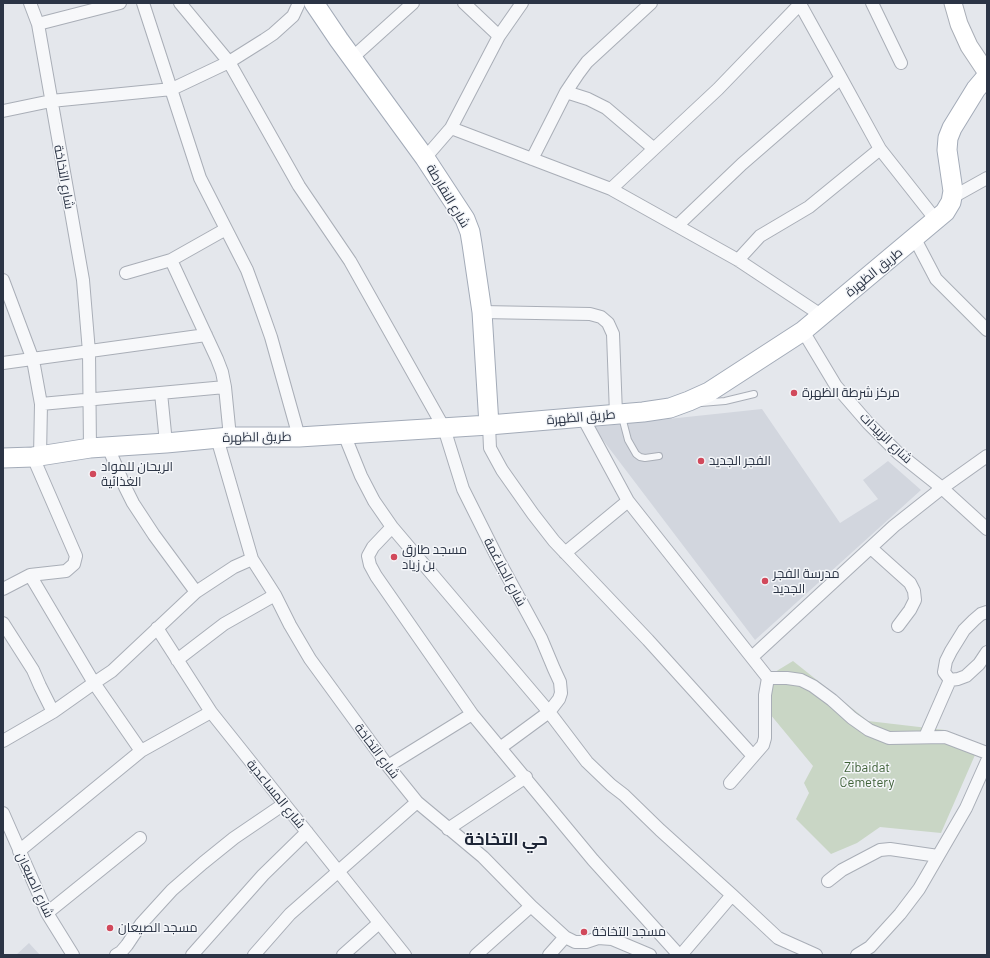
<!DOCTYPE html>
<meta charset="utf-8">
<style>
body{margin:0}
#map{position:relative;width:990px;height:958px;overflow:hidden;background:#e4e7ec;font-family:Barlow,sans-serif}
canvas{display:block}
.frame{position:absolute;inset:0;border:4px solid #2b3445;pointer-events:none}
</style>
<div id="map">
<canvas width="990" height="958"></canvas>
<div class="frame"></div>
</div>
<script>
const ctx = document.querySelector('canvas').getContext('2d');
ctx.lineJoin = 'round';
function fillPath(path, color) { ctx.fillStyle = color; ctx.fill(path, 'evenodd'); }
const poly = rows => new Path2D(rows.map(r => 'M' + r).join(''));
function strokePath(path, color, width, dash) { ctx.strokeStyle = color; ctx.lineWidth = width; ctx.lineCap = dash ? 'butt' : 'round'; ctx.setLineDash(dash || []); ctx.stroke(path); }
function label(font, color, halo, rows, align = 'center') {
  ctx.font = font + ' Barlow,Cairo,sans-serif'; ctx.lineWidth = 3; ctx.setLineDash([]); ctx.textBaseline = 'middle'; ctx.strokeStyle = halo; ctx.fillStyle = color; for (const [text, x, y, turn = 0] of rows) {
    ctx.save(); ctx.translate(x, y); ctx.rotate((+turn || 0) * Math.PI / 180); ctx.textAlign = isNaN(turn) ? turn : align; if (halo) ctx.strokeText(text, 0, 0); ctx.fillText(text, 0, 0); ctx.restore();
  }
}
const built = poly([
 [762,409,840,523,878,499,863,480,888,461,921,490,755,640,593,427],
 [29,943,40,955,16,955]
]);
const green = poly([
 [793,661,868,721,945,730,975,755,941,833,880,827,857,843,831,854,796,819,809,793,804,783,813,766,770,714,770,675]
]);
const service = poly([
 [701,403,725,401,754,394],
 [622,417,628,440,636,454,640,457,645,458,659,456]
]);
const minor = poly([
 [30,3,38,24,83,280,89,352,90,448],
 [143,3,200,178,247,270,258,300,271,337,299,437],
 [180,3,229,62,299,186,350,261,444,428,463,489,498,559,541,638,554,669,560,682,561,693,559,699,549,712,500,748],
 [464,3,499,36],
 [798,3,800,4,841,78,880,149,936,220],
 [872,3,901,63],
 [38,24,120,3],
 [352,58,413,3],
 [566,92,588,99,606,108,653,148],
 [3,111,51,101,172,89,229,62,264,40,273,34,293,16,299,3],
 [451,128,611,189,738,260,821,315],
 [425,158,451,128,499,36,522,3],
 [532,159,566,92,578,74,587,62,651,3],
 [611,189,718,89,801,3],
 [953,197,987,178],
 [677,226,742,164,841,78],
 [915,239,936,279,987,330],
 [171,260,217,359,222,372,225,387,230,437],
 [738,260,760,236,809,207,880,149],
 [126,273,171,260,226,229],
 [3,280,33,360,41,404,40,456],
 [482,312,590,314,601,317,608,323,613,334,616,414],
 [803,331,836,386,868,423,898,453,942,488,987,529],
 [3,363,206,335],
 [161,393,166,443],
 [41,404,225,387],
 [582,416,628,501,768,678,787,678,801,680,813,686,832,700,852,718,869,730,889,738,945,737,987,753],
 [489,425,490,448,502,470,533,514,554,541,648,640,753,756],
 [344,434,361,476,374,501,392,527,549,712,587,762,611,785,624,795,660,830,732,895,778,938,816,955],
 [217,438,252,559,275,595,290,625,310,659,388,766,417,802,483,857,531,906,565,937,575,942,586,942,598,938,612,939,650,955],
 [108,447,125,487,133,503,154,535,196,592],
 [392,527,373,547,368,556,370,565,376,576,472,714,593,860,679,955],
 [871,548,910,583,914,591,915,600,910,610,898,626],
 [565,553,628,501],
 [30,575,66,571,74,564,76,556,33,457],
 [3,589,30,575,94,683,141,751],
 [3,623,33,670,40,686,53,712],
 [157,628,211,712,405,955],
 [752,657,894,526,942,488,987,456],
 [177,660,224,624,275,595],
 [950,680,944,672,946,661,951,651,964,630,974,620,981,614,987,612],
 [925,737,950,680,958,679,966,676,979,664,987,652],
 [3,741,53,712,94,683,112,671,196,592,234,567,252,559],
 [388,766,472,714],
 [730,783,763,745,765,738,765,695,768,678],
 [3,813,47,913,73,955],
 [448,829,526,777],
 [19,851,141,751,211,712],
 [828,881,842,870,880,850,890,849,938,856],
 [47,913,140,838],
 [116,955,121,952,127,945,141,924,172,890,203,863,234,838,284,804],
 [192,955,263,875,307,832],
 [254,955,290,914,417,802],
 [343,955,379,923],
 [476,955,531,906],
 [549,955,565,937],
 [681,955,732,895],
 [857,955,870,947,900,914,919,889,966,808,987,761]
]);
const secondary = poly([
 [953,3,959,24,969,46,987,73]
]);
const primary = poly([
 [314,3,339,40,425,158,465,219,470,232,472,244,482,312,489,425],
 [3,458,33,457,90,448,166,443,230,437,299,437,489,425,643,412,670,408,689,401,709,392,803,331,945,212,951,202,953,191,947,150,948,138,952,128,976,89,987,76]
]);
const markers = [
 [794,393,4,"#d1495b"],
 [701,461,4,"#d1495b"],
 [93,474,4,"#d1495b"],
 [394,557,4,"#d1495b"],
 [765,581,4,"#d1495b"],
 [110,928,4,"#d1495b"],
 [584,932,4,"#d1495b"]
];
const streetNames = [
 ["شارع التخاخة",64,177,80],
 ["شارع النقارطة",448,196,59],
 ["طريق الظهرة",874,272,-39],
 ["طريق الظهرة",581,417,-5],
 ["طريق الظهرة",257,437,-1],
 ["شارع الزبيدات",886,438,44],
 ["شارع الجلاغمة",505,572,62],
 ["شارع التخاخة",377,751,53],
 ["شارع المساعدية",276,794,51],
 ["شارع الصيعان",35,885,65]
];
const poiNames = [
 ["مركز شرطة الظهرة",802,393],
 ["الفجر الجديد",709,461],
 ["الريحان للمواد",101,467],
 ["الغذائية",101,482],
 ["مسجد طارق",402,550],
 ["بن زياد",402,565],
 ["مدرسة الفجر",773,574],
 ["الجديد",773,589],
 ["مسجد الصيعان",118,928],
 ["مسجد التخاخة",592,932]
];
const parkNames = [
 ["Zibaidat",867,768],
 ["Cemetery",867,783]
];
const districtNames = [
 ["حي التخاخة",506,839]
];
fillPath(built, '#d2d6de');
fillPath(green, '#c9d6c5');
strokePath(service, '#a9aeb7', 8);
strokePath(minor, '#a9aeb7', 14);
strokePath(secondary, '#a9aeb7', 19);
strokePath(primary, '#a3abb8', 21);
strokePath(service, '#f7f8fa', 6);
strokePath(minor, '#f7f8fa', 12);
strokePath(secondary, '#fff', 17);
strokePath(primary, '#fff', 19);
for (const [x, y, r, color] of markers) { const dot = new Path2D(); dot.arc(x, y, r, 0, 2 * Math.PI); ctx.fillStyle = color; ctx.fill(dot); strokePath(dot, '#f4f6f9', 1.5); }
label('13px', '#2b3445', '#f4f6f9', streetNames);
label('13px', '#2b3445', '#f4f6f9', poiNames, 'left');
label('13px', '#3f6138', '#f4f6f9', parkNames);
label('bold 17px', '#1d2536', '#f4f6f9', districtNames);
</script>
